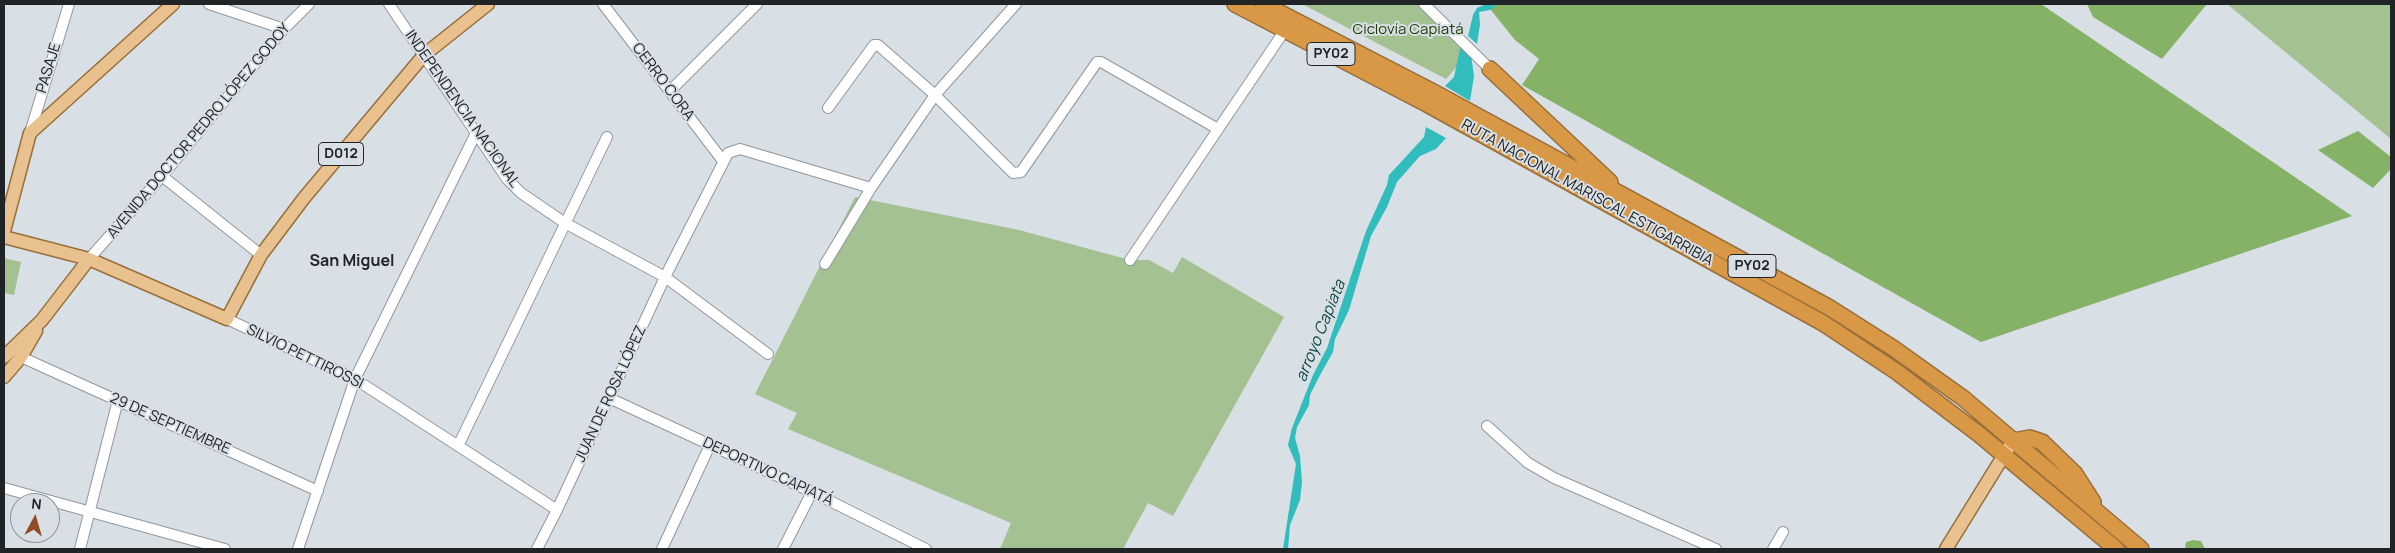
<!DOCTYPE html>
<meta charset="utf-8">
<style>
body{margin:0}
#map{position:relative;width:2395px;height:553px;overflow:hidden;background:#d8dfe5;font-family:Manrope,sans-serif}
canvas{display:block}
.frame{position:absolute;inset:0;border:5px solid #212426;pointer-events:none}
.north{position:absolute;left:10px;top:493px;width:50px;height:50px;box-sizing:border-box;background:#d8dfe5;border:1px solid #8f9499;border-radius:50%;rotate:6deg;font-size:14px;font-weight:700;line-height:20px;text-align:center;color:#212426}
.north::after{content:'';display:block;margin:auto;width:18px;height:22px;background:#914b25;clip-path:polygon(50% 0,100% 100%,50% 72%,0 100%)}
</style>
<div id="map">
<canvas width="2395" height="553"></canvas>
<div class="frame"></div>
<div class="north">N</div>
</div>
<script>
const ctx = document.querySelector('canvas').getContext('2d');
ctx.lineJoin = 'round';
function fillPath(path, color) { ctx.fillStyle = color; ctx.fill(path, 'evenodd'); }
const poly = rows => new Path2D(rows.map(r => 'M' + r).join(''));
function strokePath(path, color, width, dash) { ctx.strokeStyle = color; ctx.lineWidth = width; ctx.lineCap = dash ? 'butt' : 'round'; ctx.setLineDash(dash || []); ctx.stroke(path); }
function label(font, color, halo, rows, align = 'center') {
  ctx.font = font + ' Manrope,sans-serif'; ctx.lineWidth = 4; ctx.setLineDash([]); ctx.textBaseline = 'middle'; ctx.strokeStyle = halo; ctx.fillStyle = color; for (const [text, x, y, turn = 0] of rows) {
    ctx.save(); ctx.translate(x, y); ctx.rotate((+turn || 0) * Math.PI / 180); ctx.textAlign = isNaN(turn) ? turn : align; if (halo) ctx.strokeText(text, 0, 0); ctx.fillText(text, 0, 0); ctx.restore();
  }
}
const green = poly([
 [1302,4,1417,4,1468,54,1446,79],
 [2227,4,2391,4,2391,139],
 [855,197,1019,230,1130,260,1149,260,1173,273,1182,257,1284,317,1173,516,1148,503,1123,549,1000,549,1011,523,788,429,797,413,755,394],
 [4,258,21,262,14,295,4,293]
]);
const forest = poly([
 [1486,4,2041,4,2352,216,1981,342,1522,85,1539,59,1515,40],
 [2087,4,2207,4,2162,59,2093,17],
 [2358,131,2391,157,2391,169,2373,188,2318,150],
 [2193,540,2201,541,2205,549,2185,549,2186,542]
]);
const water = poly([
 [1486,4,1497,4,1490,10,1479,12,1480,25,1477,44,1468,36,1473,15,1477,8],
 [1461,44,1471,55,1474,76,1470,101,1445,86,1454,77],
 [1426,127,1446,138,1436,149,1420,156,1397,182,1387,207,1371,236,1349,310,1335,339,1333,352,1319,377,1310,395,1309,405,1297,427,1295,438,1300,456,1302,482,1300,500,1290,525,1288,549,1283,549,1296,464,1288,445,1292,428,1313,375,1327,348,1366,231,1387,185,1389,175,1424,137]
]);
const minor = poly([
 [209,4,284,29],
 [389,4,507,179,521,193,565,223,665,277,768,354],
 [603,4,723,161],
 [1424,4,1490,69],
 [670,91,757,4],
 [828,108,874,45,878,45,935,95,1013,173,1021,172,1097,62,1101,62,1218,129],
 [30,133,69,4],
 [162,176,261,255],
 [89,259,162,176,284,29,309,4],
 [1130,260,1285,30],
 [825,264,871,188,935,95,1016,4],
 [227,319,355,379,557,510],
 [21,357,318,491],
 [609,398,812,492,926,549],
 [1487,426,1528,463,1554,478,1716,549],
 [458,446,607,137],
 [4,488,225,549],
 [80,549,118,400],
 [298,549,355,379,476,133],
 [537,549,557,510,665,277,728,153,740,149,871,188],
 [662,549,710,445],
 [783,549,812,492],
 [1773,549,1783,532]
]);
const major = poly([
 [4,231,30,133,173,4],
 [4,237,89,259,227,319,261,255,304,198,424,55,488,4],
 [4,357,42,320,89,259],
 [4,377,21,357,36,331],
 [1946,549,2009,447]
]);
const highway = poly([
 [1235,4,1427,104,1823,323,1897,372,1980,435,2116,549],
 [1263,4,1435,93,1830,308,1893,348,1963,398,2141,549],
 [1490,69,1610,182],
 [2013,441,2030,438,2042,442,2075,474,2093,502]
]);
const shields = [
 [1331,54,48],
 [341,154,45],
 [1752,266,48]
];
const shieldNames = [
 ["PY02",1331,54],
 ["D012",341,154],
 ["PY02",1752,266]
];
const parkNames = [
 ["Ciclovía Capiatá",1408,30]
];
const streetNames = [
 ["PASAJE",49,68,-73],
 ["CERRO CORA",663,82,53],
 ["INDEPENDENCIA NACIONAL",462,109,55],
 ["AVENIDA DOCTOR PEDRO LÓPEZ GODOY",199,131,-50],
 ["RUTA NACIONAL MARISCAL ESTIGARRIBIA",1587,193,29],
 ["SILVIO PETTIROSSI",305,357,26],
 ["JUAN DE ROSA LÓPEZ",611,394,-65],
 ["29 DE SEPTIEMBRE",170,424,24],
 ["DEPORTIVO CAPIATÁ",768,472,25]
];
const neighbourhoodNames = [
 ["San Miguel",352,262]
];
const waterNames = [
 ["arroyo Capiata",1321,331,-68]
];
fillPath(green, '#a4c192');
fillPath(forest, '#86b267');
fillPath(water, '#31bcbd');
strokePath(minor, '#91979d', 12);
strokePath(major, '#986f3a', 15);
strokePath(highway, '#986f3a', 18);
strokePath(minor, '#fff', 10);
strokePath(major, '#e8c18f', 12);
strokePath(highway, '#d89845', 15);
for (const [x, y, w] of shields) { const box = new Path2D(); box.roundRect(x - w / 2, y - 11.5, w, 23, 4); ctx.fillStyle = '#d8dfe5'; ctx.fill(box); strokePath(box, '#212426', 1); }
label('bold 14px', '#212426', null, shieldNames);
label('15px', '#1f3b03', '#d8dfe5', parkNames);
label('15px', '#212426', '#d8dfe5', streetNames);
label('bold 16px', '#212426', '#d8dfe5', neighbourhoodNames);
label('italic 16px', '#0d4848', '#d8dfe5', waterNames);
</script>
